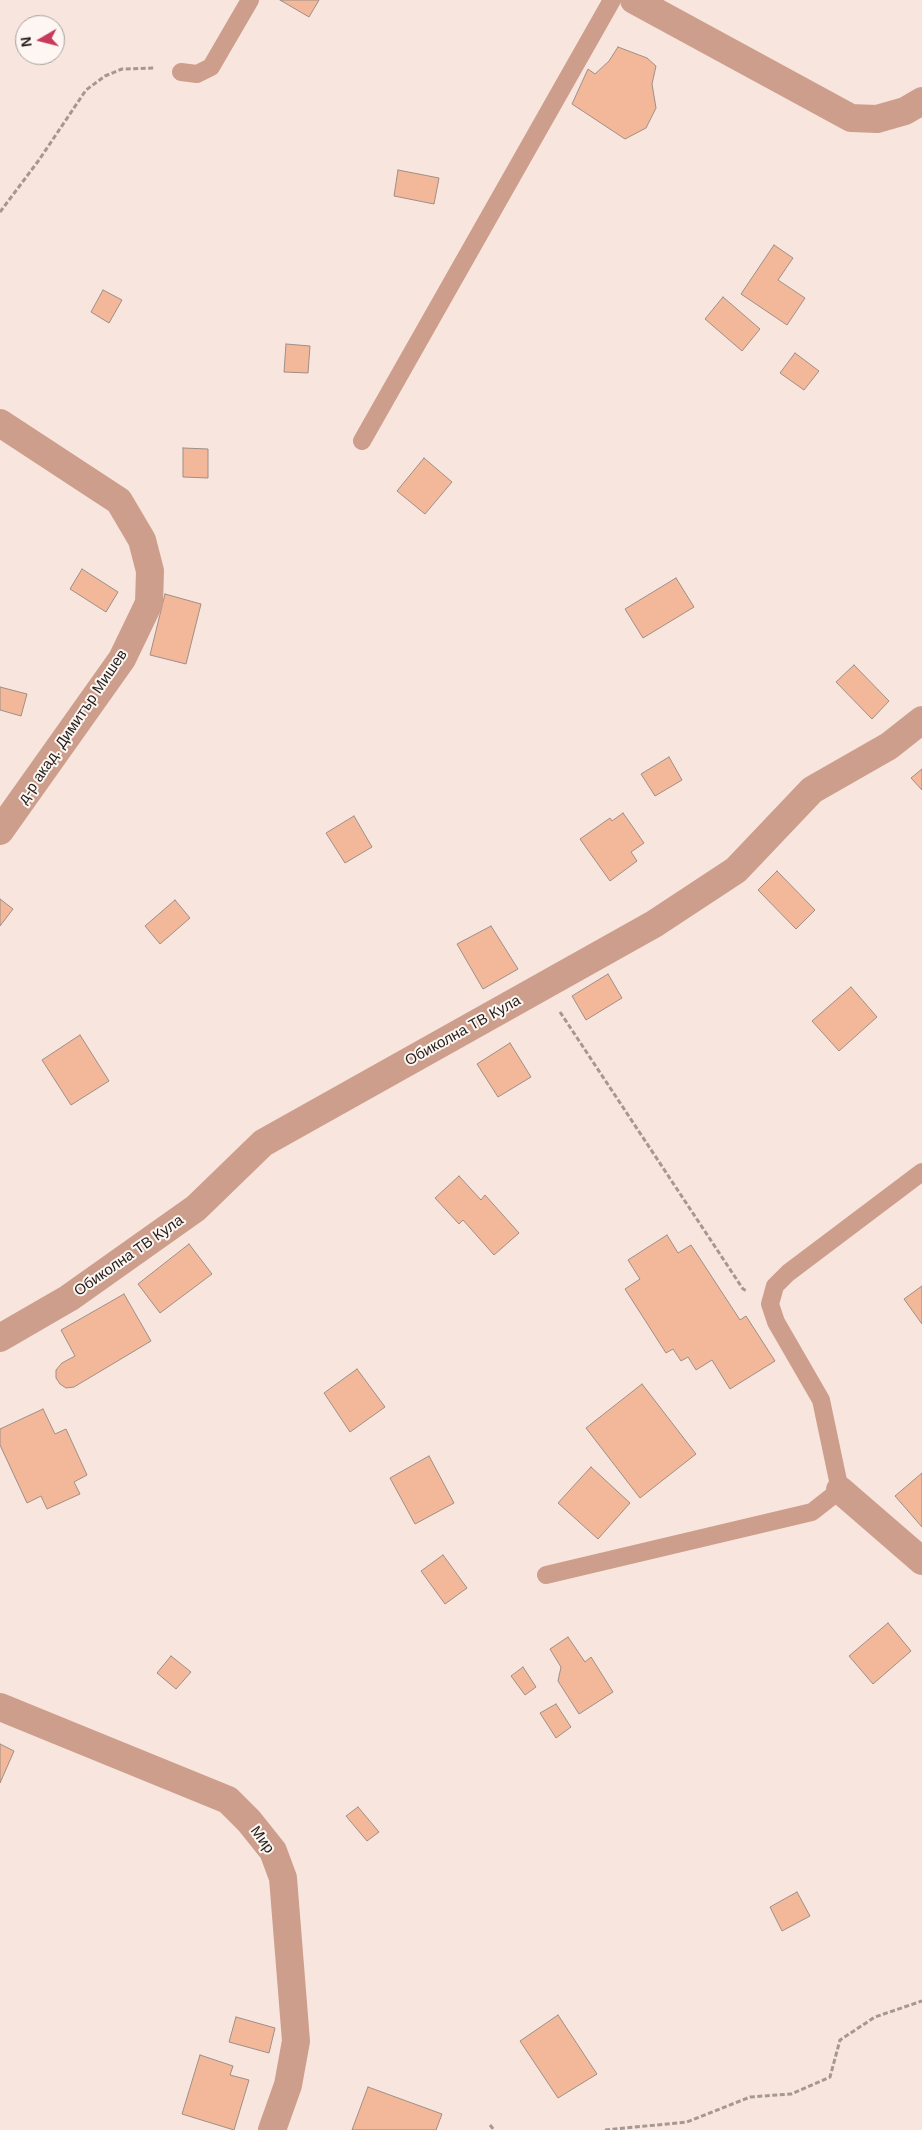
<!DOCTYPE html>
<meta charset="utf-8">
<style>
body{margin:0}
#map{position:relative;width:922px;height:2130px;overflow:hidden;background:#f8e6de;font-family:Arial,sans-serif}
canvas{display:block}
.north{position:absolute;left:15px;top:15px;width:50px;height:50px;box-sizing:border-box;background:#fdf6f2;border:1px solid #a6a09c;border-radius:50%;rotate:262deg;font-size:14px;font-weight:700;line-height:20px;text-align:center;color:#241e1b}
.north::after{content:'';display:block;margin:auto;width:18px;height:22px;background:#c8395c;clip-path:polygon(50% 0,100% 100%,50% 72%,0 100%)}
</style>
<div id="map">
<canvas width="922" height="2130"></canvas>
<div class="north">N</div>
</div>
<script>
const ctx = document.querySelector('canvas').getContext('2d');
ctx.lineJoin = 'round';
function fillPath(path, color) { ctx.fillStyle = color; ctx.fill(path, 'evenodd'); }
const poly = rows => new Path2D(rows.map(r => 'M' + r).join(''));
function strokePath(path, color, width, dash) { ctx.strokeStyle = color; ctx.lineWidth = width; ctx.lineCap = dash ? 'butt' : 'round'; ctx.setLineDash(dash || []); ctx.stroke(path); }
function label(font, color, halo, rows, align = 'center') {
  ctx.font = font + ' Arial,sans-serif'; ctx.lineWidth = 4; ctx.setLineDash([]); ctx.textBaseline = 'middle'; ctx.strokeStyle = halo; ctx.fillStyle = color; for (const [text, x, y, turn = 0] of rows) {
    ctx.save(); ctx.translate(x, y); ctx.rotate((+turn || 0) * Math.PI / 180); ctx.textAlign = isNaN(turn) ? turn : align; if (halo) ctx.strokeText(text, 0, 0); ctx.fillText(text, 0, 0); ctx.restore();
  }
}
const building = poly([
 [280,0,319,0,309,17,280,0],
 [618,47,647,58,656,66,652,84,656,108,646,128,625,139,572,104,588,69,595,74,609,61,618,47],
 [398,170,439,178,434,204,394,196,398,170],
 [774,245,793,258,778,280,805,298,787,325,741,294,774,245],
 [103,290,122,300,109,323,91,312,103,290],
 [723,297,760,329,742,351,705,319,723,297],
 [286,344,310,346,308,373,284,372,286,344],
 [795,353,819,371,804,390,780,373,795,353],
 [183,448,208,449,208,478,183,477,183,448],
 [424,458,452,482,425,514,397,491,424,458],
 [82,569,118,592,106,612,70,589,82,569],
 [676,578,694,607,643,638,625,609,676,578],
 [165,594,201,604,186,664,150,655,165,594],
 [854,665,889,701,872,719,836,682,854,665],
 [0,687,27,694,21,716,0,710,0,687],
 [669,757,682,780,655,796,641,774,669,757],
 [922,769,922,790,911,778,922,769],
 [623,813,644,843,631,852,637,861,610,881,580,839,610,818,612,821,623,813],
 [354,816,372,847,345,863,326,833,354,816],
 [777,871,815,910,796,929,758,890,777,871],
 [0,899,13,909,0,926,0,899],
 [175,900,190,918,160,944,145,926,175,900],
 [491,926,518,969,483,989,457,944,491,926],
 [608,974,622,998,586,1020,572,996,608,974],
 [851,987,877,1017,839,1051,812,1021,851,987],
 [80,1035,109,1081,71,1105,42,1060,80,1035],
 [510,1043,531,1077,498,1097,477,1064,510,1043],
 [459,1176,481,1200,485,1195,519,1233,494,1255,463,1220,459,1224,435,1198,459,1176],
 [667,1235,678,1253,691,1245,740,1320,746,1316,775,1361,730,1389,712,1360,696,1370,688,1357,681,1361,673,1349,666,1353,625,1289,640,1279,628,1260,667,1235],
 [189,1244,212,1274,160,1313,138,1284,189,1244],
 [922,1286,922,1324,904,1299,922,1286],
 [124,1294,151,1341,74,1387,66,1388,60,1384,56,1378,56,1370,62,1363,75,1356,61,1330,124,1294],
 [357,1369,385,1407,350,1432,324,1393,357,1369],
 [642,1384,696,1454,640,1498,586,1428,642,1384],
 [43,1409,55,1434,66,1429,87,1475,74,1482,80,1494,47,1509,41,1496,27,1503,0,1445,0,1429,43,1409],
 [429,1456,454,1503,415,1524,390,1478,429,1456],
 [591,1467,630,1503,598,1539,558,1503,591,1467],
 [922,1473,922,1527,895,1496,922,1473],
 [443,1555,467,1588,445,1604,421,1571,443,1555],
 [888,1623,911,1651,873,1684,849,1656,888,1623],
 [568,1637,585,1662,591,1657,613,1692,579,1714,558,1681,561,1667,550,1649,568,1637],
 [171,1656,191,1672,176,1689,157,1673,171,1656],
 [523,1667,536,1687,525,1695,511,1676,523,1667],
 [556,1704,571,1727,556,1738,540,1713,556,1704],
 [0,1744,14,1751,0,1783,0,1744],
 [358,1807,379,1832,367,1841,346,1816,358,1807],
 [797,1892,810,1916,782,1931,770,1907,797,1892],
 [558,2015,597,2074,558,2098,520,2041,558,2015],
 [236,2017,275,2028,269,2053,229,2042,236,2017],
 [200,2055,233,2066,230,2075,249,2080,234,2130,182,2114,200,2055],
 [368,2087,442,2114,436,2130,352,2130,368,2087]
]);
const path = poly([
 [0,212,39,160,86,90,105,76,122,69,155,68],
 [560,1012,743,1289,747,1291],
 [490,2125,494,2130],
 [605,2130,687,2122,750,2097,791,2094,830,2077,840,2040,875,2017,922,2001]
]);
const lane = poly([
 [181,72,197,74,211,67,250,0],
 [362,441,612,0],
 [546,1575,812,1512,840,1490,821,1400,776,1322,770,1304,775,1286,788,1273,922,1172]
]);
const street = poly([
 [634,0,851,118,877,119,905,111,922,101],
 [0,423,119,501,142,540,150,571,149,603,122,659,0,831],
 [0,1338,69,1298,196,1208,263,1143,654,924,736,870,812,790,889,746,922,720],
 [840,1490,922,1561],
 [0,1707,228,1800,249,1821,273,1851,283,1878,296,2041,288,2085,272,2130]
]);
const streetNames = [
 ["д-р акад. Димитър Мишев",73,727,-56],
 ["Обиколна ТВ Кула",463,1031,-29],
 ["Обиколна ТВ Кула",129,1256,-35],
 ["Мир",262,1840,54]
];
fillPath(building, '#f3b89a');
strokePath(building, '#9e8e86', 1);
strokePath(path, '#a59892', 3, [5, 2.5]);
strokePath(lane, '#cd9e8b', 18);
strokePath(street, '#cd9e8b', 28);
label('15px', '#241e1b', '#fdf6f2', streetNames);
</script>
